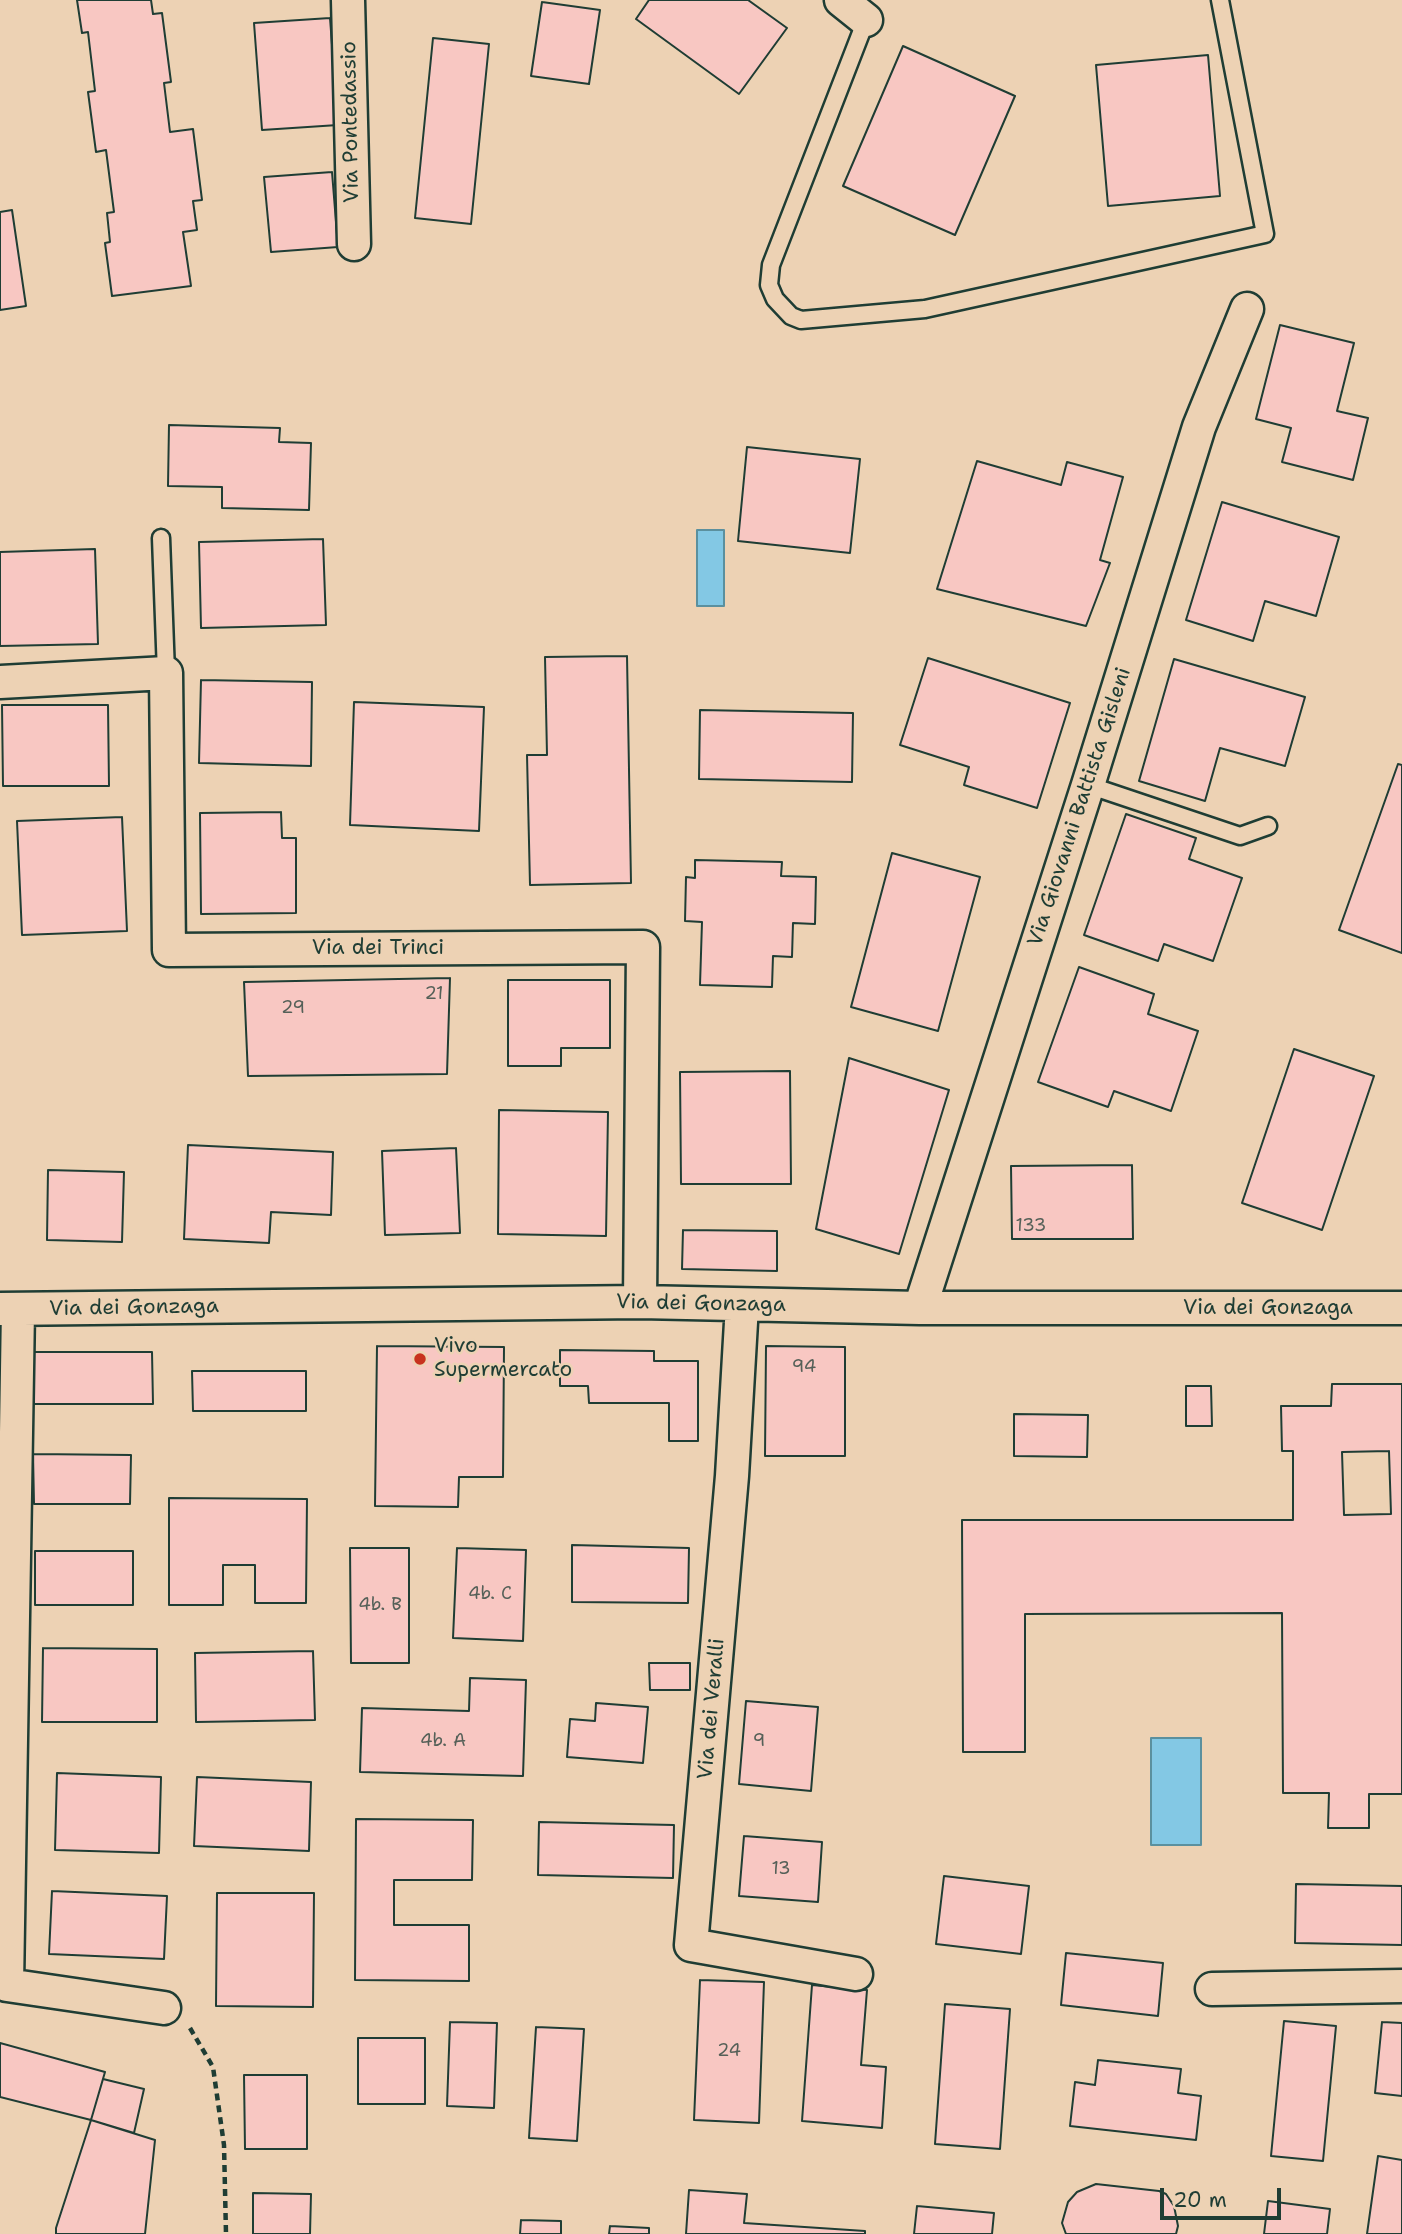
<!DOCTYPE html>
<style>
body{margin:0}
#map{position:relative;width:1402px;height:2234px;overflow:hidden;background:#edd2b4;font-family:"Shantell Sans",sans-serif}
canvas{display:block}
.scale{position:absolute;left:1160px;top:2188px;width:121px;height:32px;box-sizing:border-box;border:4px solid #1f3d34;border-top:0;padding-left:9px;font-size:21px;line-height:24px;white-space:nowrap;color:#1f3d34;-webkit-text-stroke:5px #edd2b4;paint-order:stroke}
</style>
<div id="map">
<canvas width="1402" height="2234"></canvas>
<div class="scale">20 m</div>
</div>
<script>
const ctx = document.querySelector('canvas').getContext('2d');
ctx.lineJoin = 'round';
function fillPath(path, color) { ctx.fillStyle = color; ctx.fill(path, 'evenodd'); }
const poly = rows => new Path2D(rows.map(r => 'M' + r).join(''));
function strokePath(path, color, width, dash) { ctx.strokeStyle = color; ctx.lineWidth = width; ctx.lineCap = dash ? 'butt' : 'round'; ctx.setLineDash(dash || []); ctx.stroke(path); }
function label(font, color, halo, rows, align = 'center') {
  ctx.font = font + ' "Shantell Sans",sans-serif'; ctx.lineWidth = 5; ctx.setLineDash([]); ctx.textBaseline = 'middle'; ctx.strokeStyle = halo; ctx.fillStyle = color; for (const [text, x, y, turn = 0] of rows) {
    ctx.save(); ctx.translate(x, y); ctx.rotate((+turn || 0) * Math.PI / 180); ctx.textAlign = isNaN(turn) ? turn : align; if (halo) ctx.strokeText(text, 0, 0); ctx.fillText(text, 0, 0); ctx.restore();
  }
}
const water = poly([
 [697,530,724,530,724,606,697,606,697,530],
 [1151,1738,1201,1738,1201,1845,1151,1845,1151,1738]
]);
const building = poly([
 [77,0,151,0,153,14,162,13,171,82,164,83,170,132,193,129,202,200,193,201,197,230,183,232,191,286,112,296,105,243,110,242,107,213,114,212,106,150,96,152,88,92,95,91,88,32,82,33,77,0],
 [649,0,748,0,787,28,739,94,636,19,649,0],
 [542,2,600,10,589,84,531,76,542,2],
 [330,18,338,125,262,130,254,23,330,18],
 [433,38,489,44,471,224,415,218,433,38],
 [903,46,1015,96,955,235,843,186,903,46],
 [1208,55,1220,196,1108,206,1096,65,1208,55],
 [332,172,338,247,271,252,264,177,332,172],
 [12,210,26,306,0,310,0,212,12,210],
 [1280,325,1354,343,1337,411,1368,418,1353,480,1282,462,1291,428,1256,419,1280,325],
 [169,425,280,428,279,442,311,443,309,510,222,508,222,487,168,486,169,425],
 [747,447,860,459,850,553,738,541,747,447],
 [977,461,1061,485,1067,462,1123,477,1100,560,1110,563,1086,626,937,589,977,461],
 [1222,502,1339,537,1316,616,1265,601,1253,641,1186,620,1222,502],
 [323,539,326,625,201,628,199,542,323,539],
 [95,549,98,644,0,646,0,552,95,549],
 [627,656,631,883,530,885,527,755,547,755,545,657,627,656],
 [928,658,1070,703,1037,808,964,785,969,767,900,745,928,658],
 [1174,659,1305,697,1285,766,1220,748,1205,801,1139,781,1174,659],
 [201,680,312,682,311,766,199,763,201,680],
 [354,702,484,707,479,831,350,825,354,702],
 [2,705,108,705,109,786,3,786,2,705],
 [700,710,853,713,852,782,699,779,700,710],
 [1398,764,1402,765,1402,953,1339,930,1398,764],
 [281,812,282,838,296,838,296,913,201,914,200,813,281,812],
 [1126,814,1196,838,1189,859,1242,878,1213,961,1164,944,1158,961,1084,935,1126,814],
 [122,817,127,931,22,935,17,821,122,817],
 [892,853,980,877,938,1031,851,1007,892,853],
 [695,860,782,862,781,876,816,877,815,924,793,923,792,957,773,956,772,987,700,985,702,922,685,921,686,877,695,878,695,860],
 [1079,967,1154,994,1148,1014,1198,1031,1171,1111,1114,1091,1108,1107,1038,1082,1079,967],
 [450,978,447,1074,248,1076,244,982,450,978],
 [508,980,610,980,610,1048,561,1048,561,1066,508,1066,508,980],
 [1294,1049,1374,1076,1322,1230,1242,1203,1294,1049],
 [849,1058,949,1090,899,1254,816,1229,849,1058],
 [790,1071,791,1184,681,1184,680,1072,790,1071],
 [499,1110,608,1112,606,1236,498,1234,499,1110],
 [188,1145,333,1152,331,1215,271,1212,269,1243,184,1239,188,1145],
 [456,1148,460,1233,385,1235,382,1151,456,1148],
 [1132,1165,1133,1239,1012,1239,1011,1166,1132,1165],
 [48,1170,124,1172,122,1242,47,1240,48,1170],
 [683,1230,777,1231,777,1271,682,1269,683,1230],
 [377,1346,504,1347,503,1477,459,1477,458,1507,375,1506,377,1346],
 [766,1346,845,1347,845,1456,765,1456,766,1346],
 [560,1350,654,1351,654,1361,698,1361,698,1441,669,1441,669,1403,589,1403,588,1386,560,1386,560,1350],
 [34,1352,152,1352,153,1404,34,1404,34,1352],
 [192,1371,306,1371,306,1411,193,1411,192,1371],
 [1332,1384,1402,1384,1402,1794,1369,1794,1369,1828,1328,1828,1329,1793,1283,1793,1282,1613,1025,1614,1025,1752,963,1752,962,1520,1293,1520,1293,1451,1282,1451,1281,1406,1331,1406,1332,1384],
 [1389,1451,1391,1514,1344,1515,1342,1452,1389,1451],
 [1186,1386,1211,1386,1212,1426,1186,1426,1186,1386],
 [1014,1414,1088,1415,1087,1457,1014,1456,1014,1414],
 [33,1454,131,1455,130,1504,34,1504,33,1454],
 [169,1498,307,1499,306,1603,255,1603,255,1565,223,1565,223,1605,169,1605,169,1498],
 [572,1545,689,1548,688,1603,572,1602,572,1545],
 [350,1548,409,1548,409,1663,351,1663,350,1548],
 [457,1548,526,1550,523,1641,453,1638,457,1548],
 [35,1551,133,1551,133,1605,35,1605,35,1551],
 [43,1648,157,1649,157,1722,42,1722,43,1648],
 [313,1651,315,1720,196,1722,195,1653,313,1651],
 [649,1663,690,1663,690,1690,650,1690,649,1663],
 [470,1678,526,1680,523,1776,360,1772,362,1708,469,1711,470,1678],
 [746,1701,818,1707,811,1791,739,1784,746,1701],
 [596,1703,648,1707,643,1763,567,1757,570,1719,595,1721,596,1703],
 [57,1773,161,1777,159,1853,55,1850,57,1773],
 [197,1777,311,1782,309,1851,194,1846,197,1777],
 [356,1819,473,1820,472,1880,394,1880,394,1925,469,1925,469,1981,355,1980,356,1819],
 [539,1822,674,1825,673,1878,538,1875,539,1822],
 [744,1836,822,1842,818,1902,739,1896,744,1836],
 [944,1876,1029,1886,1021,1954,936,1944,944,1876],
 [1296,1884,1402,1886,1402,1945,1295,1943,1296,1884],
 [52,1891,167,1896,164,1959,49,1954,52,1891],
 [217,1893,314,1893,313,2007,216,2006,217,1893],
 [1066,1953,1163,1963,1158,2016,1061,2005,1066,1953],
 [700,1980,764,1982,759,2123,694,2120,700,1980],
 [812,1985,867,1990,861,2065,886,2067,882,2128,802,2121,812,1985],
 [945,2004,1010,2009,1000,2149,935,2144,945,2004],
 [1284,2021,1336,2026,1323,2161,1271,2156,1284,2021],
 [450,2022,497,2023,494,2108,447,2106,450,2022],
 [1382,2022,1402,2023,1402,2096,1375,2093,1382,2022],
 [536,2027,584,2029,577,2141,529,2138,536,2027],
 [358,2038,425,2038,425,2104,358,2104,358,2038],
 [0,2043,105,2072,91,2120,0,2097,0,2043],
 [1098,2060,1181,2069,1178,2093,1201,2096,1196,2140,1070,2126,1075,2082,1095,2085,1098,2060],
 [244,2075,307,2075,307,2149,245,2149,244,2075],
 [103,2079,144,2089,134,2133,91,2120,103,2079],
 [91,2120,155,2140,145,2234,56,2234,56,2228,91,2120],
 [1378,2156,1402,2160,1402,2234,1367,2234,1378,2156],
 [1096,2184,1159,2191,1166,2194,1174,2206,1178,2226,1176,2234,1066,2234,1062,2223,1068,2202,1077,2192,1096,2184],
 [689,2190,747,2194,744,2223,865,2231,865,2234,686,2234,689,2190],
 [253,2193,311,2194,310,2234,253,2234,253,2193],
 [1268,2201,1330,2209,1327,2234,1264,2234,1268,2201],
 [917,2206,994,2213,992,2234,914,2234,917,2206],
 [521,2220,561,2221,561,2234,520,2234,521,2220],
 [610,2226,649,2228,649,2234,609,2234,610,2226]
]);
const path = poly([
 [190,2028,213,2067,224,2145,226,2234]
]);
const service = poly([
 [866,20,771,265,769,285,775,299,791,316,801,320,925,309,1265,234,1220,0],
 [161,538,166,673],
 [1088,785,1240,836,1268,826]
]);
const minor = poly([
 [348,0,354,244],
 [841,0,866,20],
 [0,682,166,673,169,950,643,947,640,1302],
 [742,1305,732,1476,691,1945,856,1974],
 [920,1308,1088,785,1199,427,1247,309],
 [0,1309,640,1302,920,1308,1402,1308],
 [18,1309,7,1985,164,2008],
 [1212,1989,1402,1986]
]);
const markers = [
 [420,1359,7,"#c8321e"]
];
const numberNames = [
 ["21",434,994],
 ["29",293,1008],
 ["133",1031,1226],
 ["94",804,1367],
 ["4b. C",490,1594],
 ["4b. B",380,1605],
 ["4b. A",443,1741],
 ["9",759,1741],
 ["13",781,1869],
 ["24",729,2051]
];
const streetNames = [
 ["Via Pontedassio",351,122,-91],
 ["Via Giovanni Battista Gisleni",1080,807,-72],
 ["Via dei Trinci",378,949],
 ["Via dei Gonzaga",701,1304,1],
 ["Via dei Gonzaga",134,1308,-1],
 ["Via dei Gonzaga",1268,1309],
 ["Via dei Veralli",712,1709,-85]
];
const poiNames = [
 ["Vivo",434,1347],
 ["Supermercato",434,1371]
];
fillPath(water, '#83c8e4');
strokePath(water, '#5b909e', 2);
fillPath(building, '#f8c7c2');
strokePath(building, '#1f3d34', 2);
strokePath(service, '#1f3d34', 21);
strokePath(minor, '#1f3d34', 37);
strokePath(path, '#1f3d34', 4.5, [7, 5]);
strokePath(service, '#edd2b4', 16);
strokePath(minor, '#edd2b4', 32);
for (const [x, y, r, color] of markers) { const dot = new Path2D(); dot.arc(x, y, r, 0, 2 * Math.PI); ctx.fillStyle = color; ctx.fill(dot); strokePath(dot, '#edd2b4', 2.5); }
label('18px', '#556058', null, numberNames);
label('21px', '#1f3d34', '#edd2b4', streetNames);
label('21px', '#1f3d34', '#edd2b4', poiNames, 'left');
</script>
